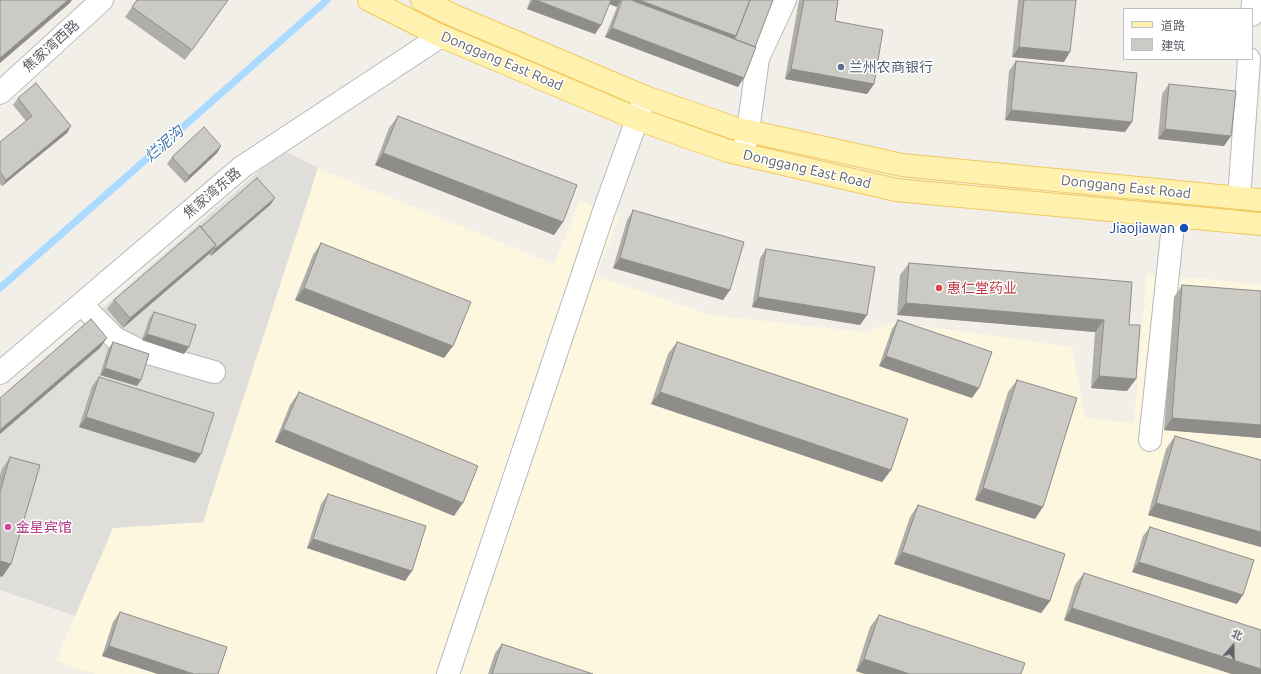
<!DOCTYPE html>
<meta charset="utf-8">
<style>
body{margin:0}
#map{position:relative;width:1261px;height:674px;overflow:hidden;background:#f1efe8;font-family:Ubuntu,"Noto Sans SC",sans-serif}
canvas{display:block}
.legend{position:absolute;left:1123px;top:8px;width:130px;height:52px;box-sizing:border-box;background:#fff;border:1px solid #bfc1c3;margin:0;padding:5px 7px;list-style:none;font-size:12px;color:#5f6368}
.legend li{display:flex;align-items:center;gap:8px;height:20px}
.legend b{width:20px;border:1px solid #bfc1c3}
.north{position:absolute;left:1213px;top:626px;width:40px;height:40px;-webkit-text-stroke:3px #fff;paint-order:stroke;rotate:20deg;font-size:11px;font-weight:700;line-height:16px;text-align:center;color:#5f6368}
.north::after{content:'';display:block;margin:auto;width:14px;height:18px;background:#5f6368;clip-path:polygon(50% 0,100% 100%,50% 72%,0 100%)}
</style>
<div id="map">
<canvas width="1261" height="674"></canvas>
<ul class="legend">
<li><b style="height:5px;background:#fff2af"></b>道路</li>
<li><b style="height:11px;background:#cccac5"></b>建筑</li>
</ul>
<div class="north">北</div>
</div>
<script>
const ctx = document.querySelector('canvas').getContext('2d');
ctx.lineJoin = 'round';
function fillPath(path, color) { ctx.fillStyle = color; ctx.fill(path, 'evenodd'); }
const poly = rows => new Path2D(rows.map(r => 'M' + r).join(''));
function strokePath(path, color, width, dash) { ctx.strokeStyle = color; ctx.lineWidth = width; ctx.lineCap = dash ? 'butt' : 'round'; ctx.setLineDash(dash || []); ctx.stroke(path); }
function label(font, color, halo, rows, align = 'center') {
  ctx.font = font + ' Ubuntu,"Noto Sans SC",sans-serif'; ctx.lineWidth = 3; ctx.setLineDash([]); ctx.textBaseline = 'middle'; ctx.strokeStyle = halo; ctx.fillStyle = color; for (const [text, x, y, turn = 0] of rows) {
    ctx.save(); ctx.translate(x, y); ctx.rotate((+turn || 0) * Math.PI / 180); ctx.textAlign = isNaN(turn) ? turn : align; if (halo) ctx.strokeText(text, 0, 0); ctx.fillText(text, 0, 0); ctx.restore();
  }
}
const commercial = poly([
 [318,168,554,264,580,200,604,211,620,215,596,276,710,315,865,332,894,322,1072,347,1085,418,1134,423,1147,273,1261,285,1261,674,95,674,56,661,113,528,203,522]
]);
const industrial = poly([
 [283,150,318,168,203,522,113,528,75,616,0,590,0,398]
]);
const stream = poly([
 [0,288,327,0]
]);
const minor = poly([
 [1252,15,1253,0],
 [0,93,102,0],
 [743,154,748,131,758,58,785,0],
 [1239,198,1249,59],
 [81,304,115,338,141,351,214,372],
 [0,373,242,167,441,36],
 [1150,440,1174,216],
 [448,674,604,211,645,97]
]);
const major = poly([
 [369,0,441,36,637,119,728,151,896,190,1261,224],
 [422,0,450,14,645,97,734,128,902,165,1261,200]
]);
const wall = poly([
 [137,0,228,0,185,60,125,17],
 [530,0,773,0,738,87,605,37,617,7,609,4,601,25,595,34,527,9],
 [799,0,838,0,835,21,874,84,867,94,785,79],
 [1018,0,1076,0,1064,62,1012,57],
 [1016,61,1125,132,1005,120,1009,71],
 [1169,84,1224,146,1158,139,1162,94],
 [18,98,71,126,67,133,2,186,0,184,0,142,26,121,13,105],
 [398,116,563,222,554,235,375,165,389,128],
 [221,146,217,153,185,183,167,164,172,157],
 [275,198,270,205,211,256,209,254,123,328,107,309,114,300,201,227],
 [633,210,730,290,723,300,613,268,627,220],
 [321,243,444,358,295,300,313,255],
 [766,249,867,315,860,325,752,307,760,258],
 [909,263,1129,325,1136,379,1127,391,1091,388,1095,332,897,315,900,275],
 [1182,285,1261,291,1261,438,1164,430,1174,297],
 [154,312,184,354,142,340,149,319],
 [898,320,972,398,879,366,892,329],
 [113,342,137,386,100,375,108,349],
 [677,342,891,470,882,482,651,404,668,354],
 [99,377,201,454,195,463,79,427,92,386],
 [1017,380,1035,519,975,500,1008,392],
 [299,392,454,516,275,442,290,405],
 [1175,436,1261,460,1261,547,1148,515,1166,449],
 [10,457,11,564,2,577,0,576,0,475,2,469],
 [328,494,405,581,307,548,321,504],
 [918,505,1050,601,1041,613,894,564,910,517],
 [1150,527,1237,604,1132,572,1143,536],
 [1084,573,1261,674,1232,674,1064,620,1075,585],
 [120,612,218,674,158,674,102,656,113,622],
 [879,615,1021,674,865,674,856,671,870,627],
 [502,644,593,674,488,674,495,653]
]);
const shadedWall = poly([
 [68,0,72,0,70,3,0,63,0,58],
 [533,0,536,0,601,25,595,34,527,9],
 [599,0,621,0,617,7],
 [622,0,639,0,736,36,732,42],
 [612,28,744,78,738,87,605,37],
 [1019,47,1070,52,1064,62,1012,57],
 [791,69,874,84,867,94,785,79],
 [1011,110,1132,122,1125,132,1005,120],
 [71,126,67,133,2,186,6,180],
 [1165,129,1231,136,1224,146,1158,139],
 [221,146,217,153,185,183,189,176],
 [383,153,563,222,554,235,375,165],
 [275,198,270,205,211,256,215,249],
 [216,245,209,254,123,328,130,318],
 [620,258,730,290,723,300,613,268],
 [304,288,453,346,444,358,295,300],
 [758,297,867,315,860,325,752,307],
 [906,303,1104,320,1095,332,897,315],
 [147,334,189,347,184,354,142,340],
 [107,338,100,348,0,434,0,430],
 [886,356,979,388,972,398,879,366],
 [105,368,141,380,137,386,100,375],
 [1099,376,1136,379,1127,391,1091,388],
 [660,392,891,470,882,482,651,404],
 [86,417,201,454,195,463,79,427],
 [1172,418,1261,425,1261,438,1164,430],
 [283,429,463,503,454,516,275,442],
 [983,488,1043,507,1035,519,975,500],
 [1156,503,1261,532,1261,547,1148,515],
 [313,539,412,571,405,581,307,548],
 [902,552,1050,601,1041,613,894,564],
 [0,561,11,564,2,577,0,576],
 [1139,562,1243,595,1237,604,1132,572],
 [1072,608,1261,669,1261,674,1232,674,1064,620],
 [109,646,194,674,158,674,102,656],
 [864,659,910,674,865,674,856,671]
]);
const building = poly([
 [0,0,68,0,0,58,0,0],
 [137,0,228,0,192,50,132,7,137,0],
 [536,0,611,0,601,25,536,0],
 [622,0,631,0,756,47,744,78,612,28,622,0],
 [639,0,750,0,736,36,639,0],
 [750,0,773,0,755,47,734,39,736,36,750,0],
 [804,0,838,0,835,21,883,30,874,84,791,69,804,0],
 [1024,0,1076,0,1070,52,1019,47,1024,0],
 [1016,61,1137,73,1132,122,1011,110,1016,61],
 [36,83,71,126,6,180,0,172,0,142,32,116,18,98,36,83],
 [1169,84,1236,91,1231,136,1165,129,1169,84],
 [398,116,577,185,563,222,383,153,398,116],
 [204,127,221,146,189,176,172,157,204,127],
 [257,178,275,198,215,249,214,248,216,245,201,227,257,178],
 [633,210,744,242,730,290,620,258,633,210],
 [200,226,216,245,130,318,114,300,200,226],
 [321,243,471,302,453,346,304,288,321,243],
 [766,249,875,267,867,315,758,297,766,249],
 [909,263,1132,282,1129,325,1140,325,1136,379,1099,376,1104,320,906,303,909,263],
 [1182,285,1261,291,1261,425,1172,418,1182,285],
 [154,312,196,325,189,347,147,334,154,312],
 [91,319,107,338,0,430,0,398,91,319],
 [898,320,992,352,979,388,886,356,898,320],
 [113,342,149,354,141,380,105,368,113,342],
 [677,342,908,419,891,470,660,392,677,342],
 [99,377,214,413,201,454,86,417,99,377],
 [1017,380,1077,398,1043,507,983,488,1017,380],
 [299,392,478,466,463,503,283,429,299,392],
 [1175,436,1261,460,1261,532,1156,503,1175,436],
 [10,457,40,465,11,564,0,561,0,492,10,457],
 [328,494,426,526,412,571,313,539,328,494],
 [918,505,1065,554,1050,601,902,552,918,505],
 [1150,527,1254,560,1243,595,1139,562,1150,527],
 [1084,573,1261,630,1261,669,1072,608,1084,573],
 [120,612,227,647,218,674,194,674,109,646,120,612],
 [879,615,1025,663,1021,674,910,674,864,659,879,615],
 [502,644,593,674,492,674,502,644]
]);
const markers = [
 [841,67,4,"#5c6f8a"],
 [1184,228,5,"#1a4fb4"],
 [939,288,4,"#e0444e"],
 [8,527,4,"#d1479c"]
];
const streetNames = [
 ["焦家湾西路",51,46,-42],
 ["Donggang East Road",502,61,23],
 ["Donggang East Road",807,169,13],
 ["Donggang East Road",1126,187,6],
 ["焦家湾东路",212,193,-40]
];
const serviceNames = [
 ["兰州农商银行",849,67]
];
const transitNames = [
 ["Jiaojiawan",1175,228]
];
const healthNames = [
 ["惠仁堂药业",947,288]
];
const hotelNames = [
 ["金星宾馆",16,527]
];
const waterNames = [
 ["烂泥沟",164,144,-41]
];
fillPath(commercial, '#fef7e0');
fillPath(industrial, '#e0deda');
strokePath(stream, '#aadaff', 7);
strokePath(minor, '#b5b8bc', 24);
strokePath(major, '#f2c960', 24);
strokePath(minor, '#fff', 22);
strokePath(major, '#fff2af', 22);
fillPath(wall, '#afaea9');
fillPath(shadedWall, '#8f8d8a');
fillPath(building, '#cccac5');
strokePath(building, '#8f8d8a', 1);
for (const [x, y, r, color] of markers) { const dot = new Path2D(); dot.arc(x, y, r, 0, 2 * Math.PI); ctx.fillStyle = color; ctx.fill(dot); strokePath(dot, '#fff', 1.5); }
label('14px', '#5f6368', '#fff', streetNames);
label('14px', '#4e5e75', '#fff', serviceNames, 'left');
label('14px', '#164399', '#fff', transitNames, 'right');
label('14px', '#be3a42', '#fff', healthNames, 'left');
label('14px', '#b23c85', '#fff', hotelNames, 'left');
label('italic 15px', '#4174aa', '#fff', waterNames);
</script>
